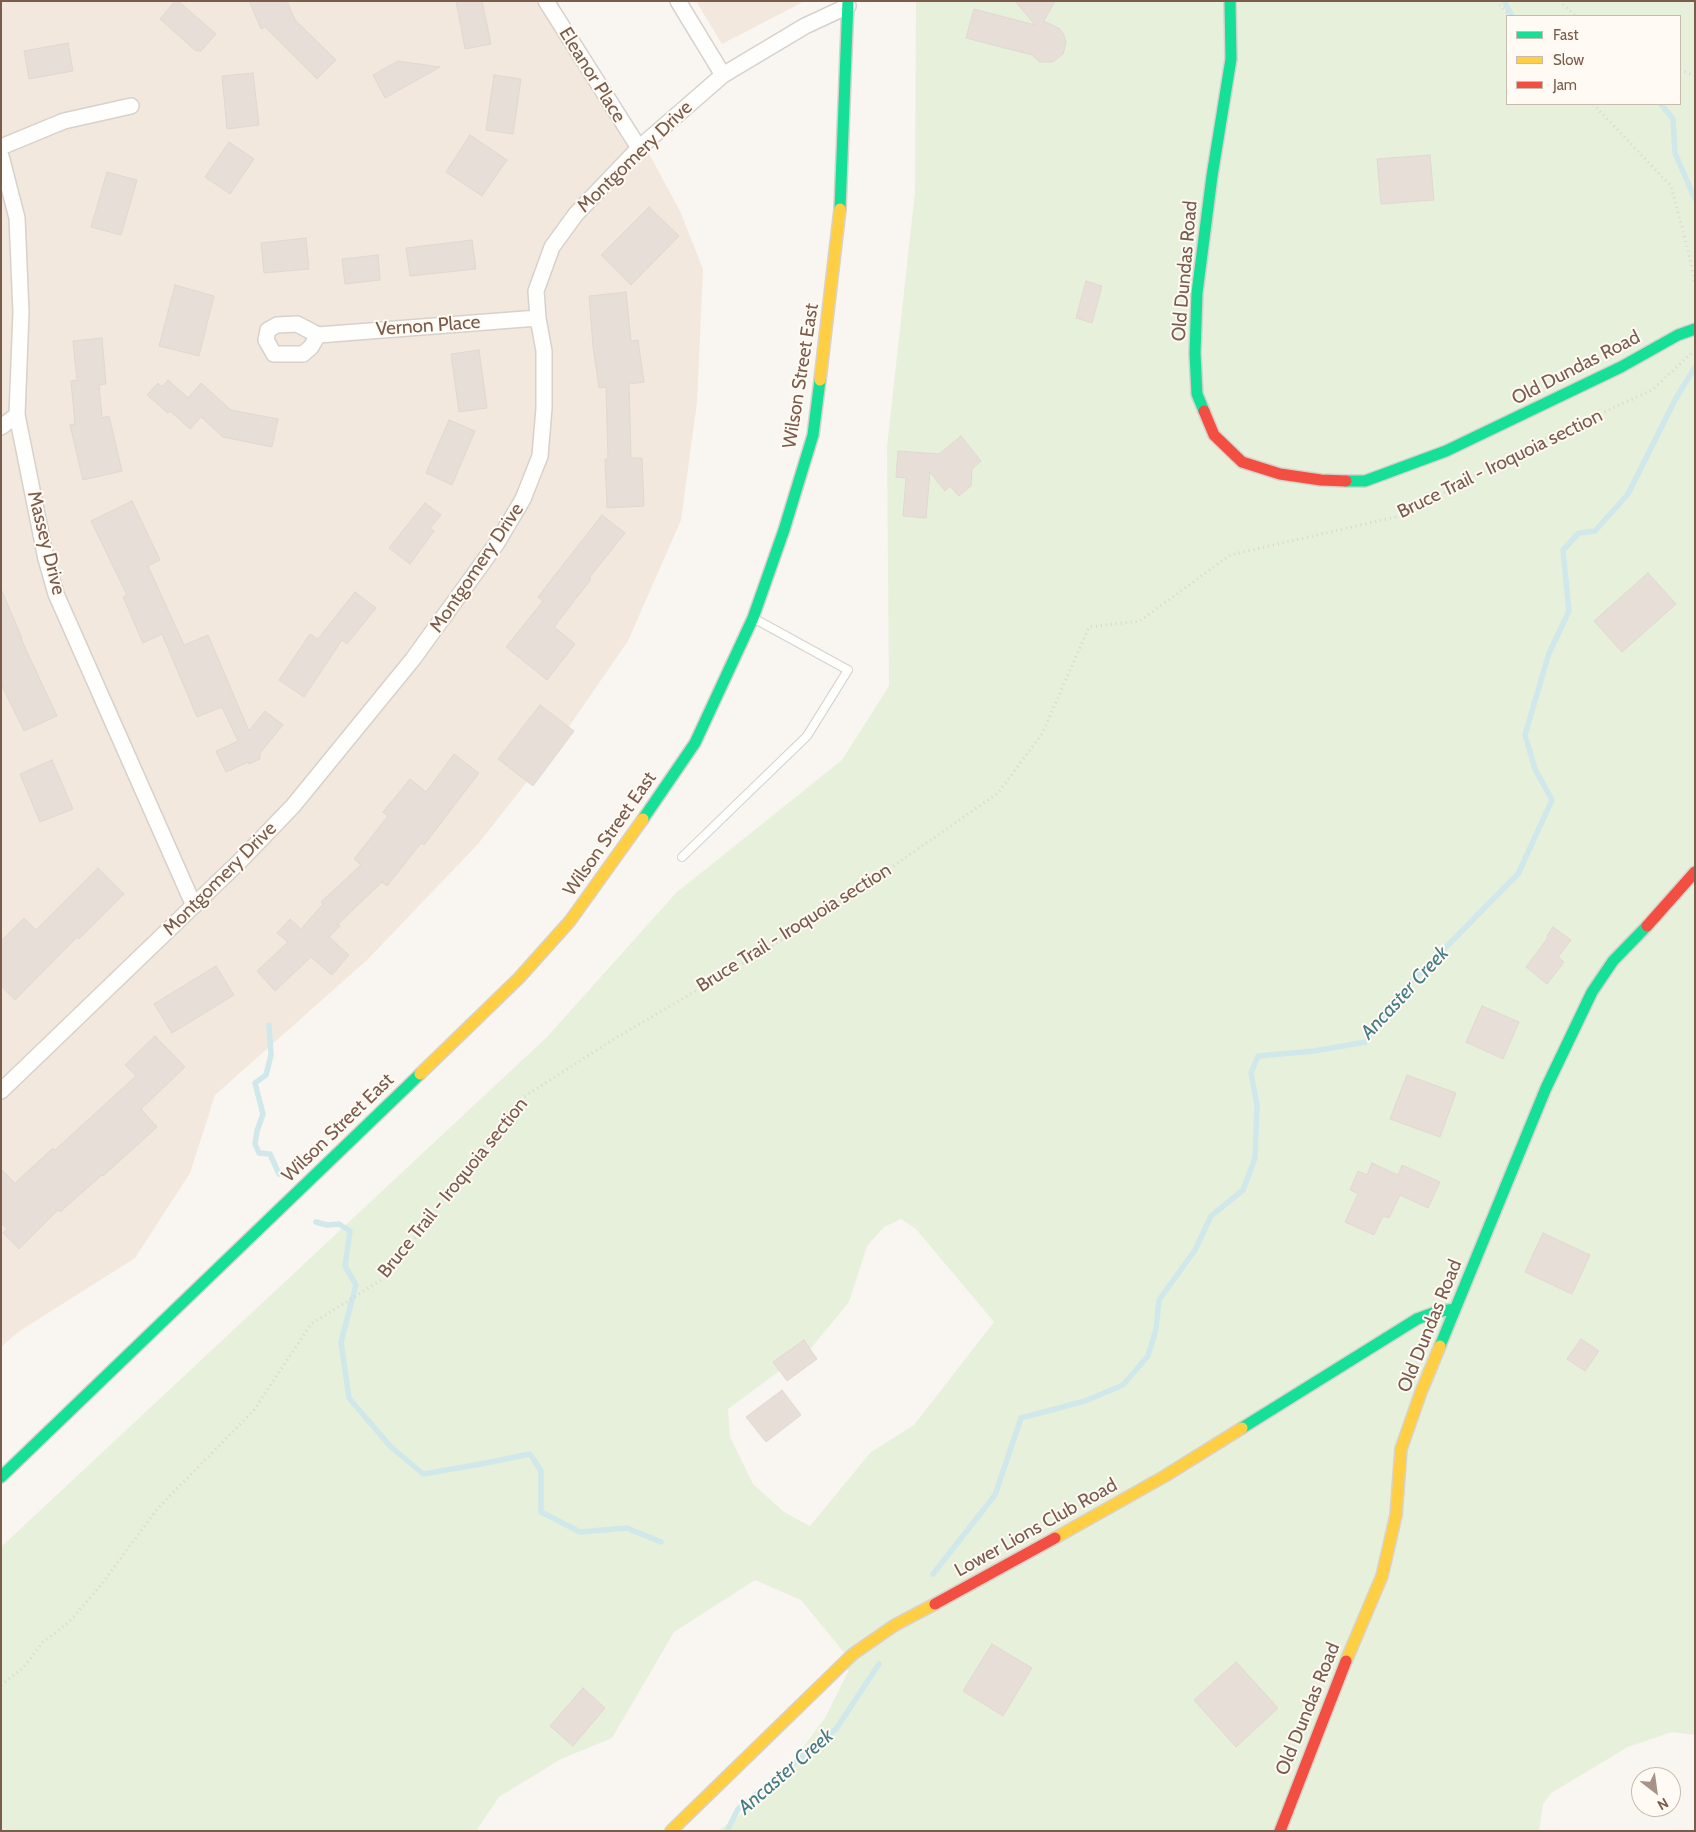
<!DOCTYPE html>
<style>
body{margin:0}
#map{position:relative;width:1696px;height:1832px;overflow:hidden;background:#f9f5f0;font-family:Cabin,sans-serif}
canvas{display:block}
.frame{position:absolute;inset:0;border:2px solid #7a5c4d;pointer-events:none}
.legend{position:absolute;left:1506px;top:15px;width:175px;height:90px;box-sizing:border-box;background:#fffaf3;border:1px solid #cabbb1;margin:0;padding:6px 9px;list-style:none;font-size:15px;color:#7a5c4d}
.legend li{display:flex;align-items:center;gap:10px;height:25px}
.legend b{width:25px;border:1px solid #cabbb1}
.north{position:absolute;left:1631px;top:1767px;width:50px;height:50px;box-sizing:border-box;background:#fffaf3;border:1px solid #cabbb1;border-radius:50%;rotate:150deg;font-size:14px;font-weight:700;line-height:20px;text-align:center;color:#7a5c4d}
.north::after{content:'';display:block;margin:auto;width:18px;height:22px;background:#a69286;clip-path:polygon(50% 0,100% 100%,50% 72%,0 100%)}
</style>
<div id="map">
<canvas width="1696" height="1832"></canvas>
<div class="frame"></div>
<ul class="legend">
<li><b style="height:6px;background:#16e098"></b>Fast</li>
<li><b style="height:6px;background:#ffcf43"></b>Slow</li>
<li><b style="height:6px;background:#f24e42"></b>Jam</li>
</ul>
<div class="north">N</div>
</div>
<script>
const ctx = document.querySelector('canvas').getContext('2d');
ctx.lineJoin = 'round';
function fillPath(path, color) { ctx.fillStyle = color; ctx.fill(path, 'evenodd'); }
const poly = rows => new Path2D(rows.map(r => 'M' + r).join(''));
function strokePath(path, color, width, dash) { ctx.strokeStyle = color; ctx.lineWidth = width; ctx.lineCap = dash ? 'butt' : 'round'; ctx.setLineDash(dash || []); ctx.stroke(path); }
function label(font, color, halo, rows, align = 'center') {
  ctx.font = font + ' Cabin,sans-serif'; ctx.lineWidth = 4; ctx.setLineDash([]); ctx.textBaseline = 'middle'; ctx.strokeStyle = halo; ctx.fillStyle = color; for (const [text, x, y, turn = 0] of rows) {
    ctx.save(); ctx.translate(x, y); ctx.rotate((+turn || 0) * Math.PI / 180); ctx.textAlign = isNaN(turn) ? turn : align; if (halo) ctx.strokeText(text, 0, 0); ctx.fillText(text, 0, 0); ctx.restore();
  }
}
const residential = poly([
 [1,1,552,1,647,150,680,211,703,269,697,402,681,520,628,641,559,741,478,844,368,959,215,1095,190,1173,135,1258,18,1332,1,1347],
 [696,1,805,1,722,44]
]);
const green = poly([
 [916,1,1695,1,1695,1735,1672,1732,1628,1747,1551,1793,1543,1804,1539,1831,718,1831,768,1794,825,1718,848,1672,846,1655,801,1600,755,1580,674,1632,612,1738,561,1759,499,1797,476,1831,1,1831,1,1547,547,1037,676,893,842,760,889,686,887,447,915,192],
 [1507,16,1680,16,1680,104,1507,104],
 [901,1219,916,1229,994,1322,914,1425,871,1452,810,1526,784,1512,753,1484,730,1437,728,1409,812,1347,849,1302,867,1246,884,1227]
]);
const stream = poly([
 [1504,1,1512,16],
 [1661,104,1673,119,1675,153,1695,199],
 [269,1025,271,1055,266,1075,255,1083,263,1114,257,1131,255,1144,259,1153,270,1154,279,1174],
 [316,1222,327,1225,339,1224,350,1231,345,1266,356,1285,341,1342,349,1398,390,1446,423,1474,481,1464,530,1454,541,1471,541,1512,580,1532,627,1528,661,1542],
 [933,1574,995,1495,1021,1418,1085,1401,1123,1385,1148,1356,1156,1329,1159,1300,1195,1250,1211,1216,1243,1190,1255,1158,1257,1105,1251,1073,1258,1056,1314,1051,1366,1042,1389,1005,1518,874,1552,800,1535,769,1525,735,1549,653,1569,611,1563,550,1579,533,1595,531,1628,494,1675,400,1695,367],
 [727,1831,738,1809,836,1729,879,1664]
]);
const building = poly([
 [175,1,178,1,216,34,201,51,196,51,160,19,175,1],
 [249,1,287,1,295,20,336,60,317,79,265,27,261,29,249,1],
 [456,1,482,1,491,44,465,49,456,1],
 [1015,1,1055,1,1044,21,1060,29,1064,35,1066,43,1063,54,1053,62,1040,62,1032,55,966,38,974,9,1035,25,1015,1],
 [68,43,73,71,29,79,24,51,68,43],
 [398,61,440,67,385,98,373,75,398,61],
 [253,73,259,125,227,129,222,76,253,73],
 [494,75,521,79,513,134,486,130,494,75],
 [470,135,507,160,482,196,446,172,470,135],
 [229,142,254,159,230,194,205,177,229,142],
 [1430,155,1434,200,1381,204,1377,159,1430,155],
 [107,172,137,180,121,235,91,227,107,172],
 [649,207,679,236,631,285,601,255,649,207],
 [306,238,309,269,264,273,261,243,306,238],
 [472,240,476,269,410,276,406,248,472,240],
 [378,255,380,280,345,284,342,259,378,255],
 [1086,281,1102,286,1092,323,1076,318,1086,281],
 [175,285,214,296,199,356,159,346,175,285],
 [626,292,631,341,638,340,644,382,629,384,631,458,642,458,644,506,607,508,605,459,608,459,606,387,599,388,593,346,589,296,626,292],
 [102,338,106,384,99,385,102,418,109,416,122,471,83,480,70,425,75,424,71,381,77,380,73,341,102,338],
 [479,350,487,408,459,412,451,354,479,350],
 [168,380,188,398,201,383,231,410,278,419,272,447,223,437,201,417,190,429,170,411,168,413,147,395,158,383,162,387,168,380],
 [449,420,475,431,452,485,426,473,449,420],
 [961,436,981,461,972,469,971,486,959,496,950,486,945,491,930,472,926,518,903,516,906,478,896,477,898,451,939,454,961,436],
 [132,501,160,560,148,566,184,645,208,635,249,731,265,711,283,725,260,753,260,759,249,764,248,762,226,772,216,751,238,741,222,707,197,717,162,634,143,643,123,597,127,595,91,521,132,501],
 [425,503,441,515,430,528,434,531,410,564,389,548,425,503],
 [602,515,625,533,589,578,591,579,554,627,575,644,547,680,506,647,543,601,538,597,602,515],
 [1648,573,1676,604,1622,652,1594,621,1648,573],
 [1,589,22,638,21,639,57,716,24,731,1,684,1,589],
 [355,592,376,608,347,644,342,640,304,697,279,680,310,634,318,639,355,592],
 [540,705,574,731,533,786,498,759,540,705],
 [454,754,479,773,424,845,421,843,387,886,382,882,338,924,340,926,329,937,349,955,332,975,311,957,275,991,257,971,288,942,277,933,290,919,301,929,323,904,321,902,361,865,354,859,388,816,383,812,410,779,426,792,454,754],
 [52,760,73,809,40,822,20,774,52,760],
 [98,868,124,894,79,939,77,937,15,1000,1,986,1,941,24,918,36,930,98,868],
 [1553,927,1571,940,1558,957,1564,962,1547,984,1526,967,1547,939,1547,936,1553,927],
 [216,966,234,995,172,1033,154,1004,216,966],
 [1482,1006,1519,1022,1503,1059,1466,1042,1482,1006],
 [155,1036,185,1067,141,1109,157,1127,103,1176,102,1175,60,1212,58,1210,19,1249,3,1233,7,1229,1,1223,1,1169,15,1183,53,1148,55,1150,136,1076,125,1065,155,1036],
 [1407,1075,1456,1093,1440,1137,1390,1119,1407,1075],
 [1372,1163,1398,1175,1402,1165,1440,1182,1428,1208,1400,1195,1389,1218,1383,1216,1374,1235,1345,1222,1358,1194,1350,1190,1358,1171,1367,1175,1372,1163],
 [1543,1233,1590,1255,1572,1294,1525,1272,1543,1233],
 [1581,1339,1599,1351,1585,1371,1567,1359,1581,1339],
 [804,1340,817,1359,787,1381,773,1362,804,1340],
 [782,1390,801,1415,766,1442,746,1417,782,1390],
 [992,1644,1032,1668,1003,1716,963,1691,992,1644],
 [1236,1662,1278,1708,1236,1747,1194,1700,1236,1662],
 [583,1688,605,1708,573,1746,550,1726,583,1688]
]);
const path = poly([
 [1496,1,1510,16],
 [1559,1,1576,16],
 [1680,70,1695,76],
 [1593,104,1671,186,1689,254,1695,285],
 [1,1685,23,1668,43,1642,69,1622,101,1585,158,1508,254,1410,311,1324,386,1277,519,1100,614,1039,769,948,872,881,998,793,1042,734,1089,627,1140,621,1230,555,1400,516,1534,444,1652,390,1694,351]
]);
const lane = poly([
 [682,857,807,736,848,670,755,619]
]);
const street = poly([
 [546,1,639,148],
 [678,1,723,75],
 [1,147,64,121,131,106],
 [1,156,17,218,21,312,17,415,46,559,56,594,194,906],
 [318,335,311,347,303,354,274,354,266,340,268,330,277,325,297,324,318,335,538,318],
 [1,427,17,415],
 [1,1091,239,862,293,806,413,659,497,543,523,499,540,456,544,408,544,351,538,318,536,291,552,247,576,214,639,148,723,75,805,26,848,6]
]);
const fast = poly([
 [840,209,848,1],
 [1204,411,1197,394,1195,353,1197,293,1212,176,1231,59,1230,1],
 [1346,481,1365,481,1446,451,1621,367,1678,335,1695,329],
 [643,819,695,743,753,618,784,530,813,435,820,380],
 [1440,1346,1546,1088,1592,992,1613,961,1647,926],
 [1242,1428,1417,1319,1436,1312,1455,1309],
 [1,1477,420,1074]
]);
const slow = poly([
 [820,380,840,209],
 [420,1074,519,978,570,921,643,819],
 [1055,1538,1165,1476,1242,1428],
 [1346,1661,1382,1576,1396,1515,1401,1449,1421,1392,1440,1346],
 [671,1831,853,1654,895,1625,935,1604]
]);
const jam = poly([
 [1204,411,1214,435,1242,462,1280,474,1321,480,1346,481],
 [1647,926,1695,872],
 [935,1604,1055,1538],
 [1280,1831,1346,1661]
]);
const streetNames = [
 ["Eleanor Place",592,75,58],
 ["Montgomery Drive",635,157,-44],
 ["Old Dundas Road",1185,271,-85],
 ["Vernon Place",428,326,-4],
 ["Old Dundas Road",1576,368,-27],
 ["Wilson Street East",801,376,-81],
 ["Bruce Trail - Iroquoia section",1500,464,-26],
 ["Massey Drive",46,543,76],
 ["Montgomery Drive",477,568,-56],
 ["Wilson Street East",610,834,-55],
 ["Montgomery Drive",220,879,-45],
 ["Bruce Trail - Iroquoia section",794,928,-32],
 ["Wilson Street East",338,1128,-44],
 ["Bruce Trail - Iroquoia section",453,1188,-51],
 ["Old Dundas Road",1430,1326,-68],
 ["Lower Lions Club Road",1036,1528,-29],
 ["Old Dundas Road",1308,1709,-68]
];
const waterNames = [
 ["Ancaster Creek",1405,993,-47],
 ["Ancaster Creek",786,1772,-41]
];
fillPath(residential, '#f2e8de');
fillPath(green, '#e7f0db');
strokePath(stream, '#d0e8ea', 5.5);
fillPath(building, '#e6ded7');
strokePath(building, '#e2d8d2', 1);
strokePath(lane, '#d7d1cb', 10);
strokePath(street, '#d7d1cb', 18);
strokePath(fast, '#d9d2cb', 14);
strokePath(slow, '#d9d2cb', 14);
strokePath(jam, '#d9d2cb', 14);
strokePath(path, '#dcd5d0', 3, [1, 4]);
strokePath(lane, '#fefefd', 8);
strokePath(street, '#fefefd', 15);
strokePath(fast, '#16e098', 11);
strokePath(slow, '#ffcf43', 11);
strokePath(jam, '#f24e42', 11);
label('19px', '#7a5c4d', '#fffaf3', streetNames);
label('italic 20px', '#437c86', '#fffaf3', waterNames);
</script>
